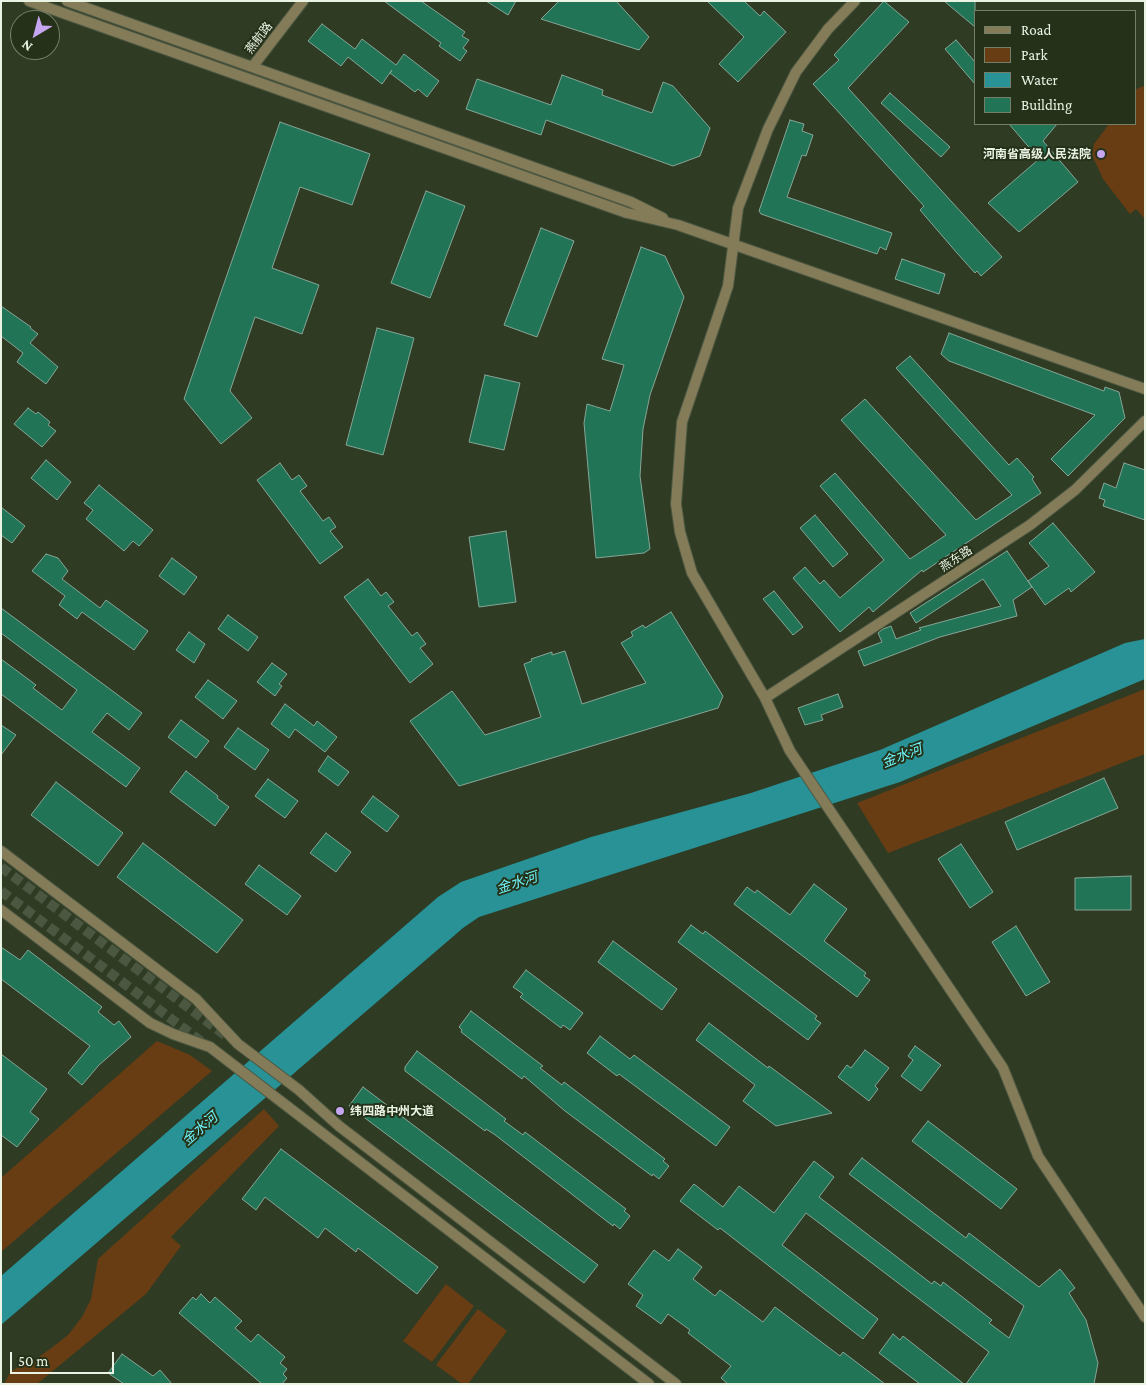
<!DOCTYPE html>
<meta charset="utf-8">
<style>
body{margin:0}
#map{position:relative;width:1146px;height:1385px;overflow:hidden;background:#2f3b23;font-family:"Crimson Pro",serif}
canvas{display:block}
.frame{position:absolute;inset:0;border:2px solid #ebf3e4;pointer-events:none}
.legend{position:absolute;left:974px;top:10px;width:162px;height:115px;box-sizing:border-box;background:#253119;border:1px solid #747f6a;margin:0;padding:6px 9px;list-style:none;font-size:15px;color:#ebf3e4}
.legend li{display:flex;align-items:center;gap:10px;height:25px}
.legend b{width:25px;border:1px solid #747f6a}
.north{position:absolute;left:10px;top:10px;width:50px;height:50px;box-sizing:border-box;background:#253119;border:1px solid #747f6a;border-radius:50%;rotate:217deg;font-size:14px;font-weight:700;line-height:20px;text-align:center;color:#ebf3e4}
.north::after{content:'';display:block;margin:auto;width:18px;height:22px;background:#c6a6f0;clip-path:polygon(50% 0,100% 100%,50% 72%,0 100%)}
.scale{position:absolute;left:10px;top:1352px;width:104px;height:22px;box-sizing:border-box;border:2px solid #ebf3e4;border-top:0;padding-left:6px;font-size:15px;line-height:18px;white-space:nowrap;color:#ebf3e4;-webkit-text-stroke:4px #253119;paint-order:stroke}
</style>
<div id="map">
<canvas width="1146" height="1385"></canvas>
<div class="frame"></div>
<ul class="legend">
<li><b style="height:6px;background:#847b58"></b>Road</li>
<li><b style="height:14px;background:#683d14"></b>Park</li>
<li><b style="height:14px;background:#289296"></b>Water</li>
<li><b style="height:14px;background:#217456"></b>Building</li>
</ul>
<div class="north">N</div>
<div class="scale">50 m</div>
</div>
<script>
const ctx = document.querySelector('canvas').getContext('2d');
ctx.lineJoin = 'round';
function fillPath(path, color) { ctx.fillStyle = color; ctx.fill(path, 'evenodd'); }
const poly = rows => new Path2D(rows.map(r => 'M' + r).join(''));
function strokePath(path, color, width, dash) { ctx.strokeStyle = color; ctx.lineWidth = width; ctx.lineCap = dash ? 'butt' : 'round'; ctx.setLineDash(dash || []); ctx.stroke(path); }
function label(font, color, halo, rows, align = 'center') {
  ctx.font = font + ' "Crimson Pro","Noto Sans SC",serif'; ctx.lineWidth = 4; ctx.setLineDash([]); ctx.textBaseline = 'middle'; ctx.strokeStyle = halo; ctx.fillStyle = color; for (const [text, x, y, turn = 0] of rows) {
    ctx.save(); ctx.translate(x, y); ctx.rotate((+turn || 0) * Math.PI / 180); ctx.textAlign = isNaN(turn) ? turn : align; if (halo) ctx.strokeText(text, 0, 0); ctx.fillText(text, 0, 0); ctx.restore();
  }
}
const green = poly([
 [1143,86,1145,88,1145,219,1136,209,1130,214,1103,179,1092,155,1094,144,1109,124,1135,124,1135,90],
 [1145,689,1145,754,888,853,857,803],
 [157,1041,190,1055,212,1071,1,1252,1,1178],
 [264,1109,279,1126,171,1237,181,1246,146,1294,37,1384,4,1384,11,1371,33,1361,50,1349,68,1335,82,1317,91,1299,98,1259],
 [446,1284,474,1306,432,1362,403,1341],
 [478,1309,507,1331,468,1384,462,1384,436,1365]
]);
const water = poly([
 [1145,639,1145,679,900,782,479,917,463,928,1,1325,1,1276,438,897,461,882,591,837,751,793,880,750,1125,643]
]);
const building = poly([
 [384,1,421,1,465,32,462,36,469,40,463,48,467,51,460,61,439,46,441,43,384,1],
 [486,1,516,1,508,15,486,1],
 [559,1,616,1,649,37,639,50,541,19,559,1],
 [707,1,744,1,760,16,764,11,786,32,738,82,719,64,744,37,707,1],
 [884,1,909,22,848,88,1002,257,981,276,977,271,975,273,957,253,920,210,924,206,813,84,839,60,834,55,884,1],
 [944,1,975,1,975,27,944,1],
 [322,24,355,49,362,39,396,65,404,54,439,81,427,97,418,89,415,92,390,73,392,70,382,84,348,57,341,66,308,41,322,24],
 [956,40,975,62,975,84,945,49,956,40],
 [562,75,603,90,602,95,652,113,663,82,673,86,710,128,700,156,673,166,546,120,541,135,466,109,477,79,551,105,562,75],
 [890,93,950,147,941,157,881,103,890,93],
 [790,120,804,124,802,131,813,135,806,156,802,155,787,197,892,233,886,250,880,247,877,254,761,214,759,211,790,120],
 [280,122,370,154,352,205,300,187,272,268,319,285,302,334,255,317,230,391,252,418,221,444,184,399,280,122],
 [1009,124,1057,124,1043,141,1078,182,1019,232,988,203,1039,159,1009,124],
 [426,191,465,206,430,298,391,283,426,191],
 [541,228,574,241,537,337,504,325,541,228],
 [641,247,665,256,684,297,650,395,643,429,640,476,650,549,644,553,596,558,584,423,587,404,610,411,624,365,602,359,641,247],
 [902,259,945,274,939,294,895,279,902,259],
 [1,306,31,327,30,328,38,334,30,343,58,367,46,384,17,362,23,353,1,336,1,306],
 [377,328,414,338,383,455,346,445,377,328],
 [949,333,1104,391,1105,387,1119,392,1125,418,1068,476,1051,459,1095,415,949,361,941,354,949,333],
 [910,356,1009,465,1017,458,1034,477,1032,479,1041,493,923,572,922,570,873,612,869,607,840,632,793,578,805,567,820,584,824,580,840,598,884,560,820,486,835,473,910,559,946,535,841,420,865,399,976,520,1012,495,896,368,910,356],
 [485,375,520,383,504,450,469,442,485,375],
 [28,408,36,414,38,412,50,422,48,425,56,431,42,447,14,424,28,408],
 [46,460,71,482,57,500,31,478,46,460],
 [280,463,292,480,299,475,307,486,300,491,323,521,329,517,336,527,330,531,343,547,320,564,257,480,280,463],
 [1124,463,1145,470,1145,520,1103,506,1105,500,1099,498,1104,483,1116,488,1124,463],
 [99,485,153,530,139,546,133,541,124,551,86,519,93,510,84,503,99,485],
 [1,507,25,526,12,543,1,535,1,507],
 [815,515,848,554,833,567,800,528,815,515],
 [1053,523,1095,572,1071,592,1069,588,1045,605,1028,581,1049,566,1029,543,1053,523],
 [506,531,516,602,479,607,469,537,506,531],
 [1007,551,1032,587,1013,600,1017,616,940,637,864,666,858,651,882,642,878,633,883,629,891,626,896,639,921,630,919,628,1001,606,983,579,916,623,910,613,1007,551],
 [46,554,58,558,68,571,62,579,100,608,106,600,148,631,134,650,82,612,77,619,59,605,65,596,32,571,46,554],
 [172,558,197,577,184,595,159,576,172,558],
 [368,579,381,596,386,592,394,602,388,606,412,636,417,632,426,644,420,648,433,664,410,683,344,597,368,579],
 [774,591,803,627,793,635,763,599,774,591],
 [1,608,142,713,129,730,107,713,92,732,140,768,126,787,1,694,1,659,36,685,33,688,62,710,77,690,1,633,1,608],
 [671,612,723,696,718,708,459,786,410,721,452,691,485,735,541,717,524,664,532,661,531,659,552,652,552,655,565,651,582,704,646,683,621,643,633,636,631,632,643,625,645,628,671,612],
 [228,615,258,637,248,651,218,629,228,615],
 [189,632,205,644,194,663,176,650,189,632],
 [272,663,287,674,279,684,282,686,275,696,257,682,272,663],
 [208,680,237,701,223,719,195,697,208,680],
 [838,694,843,707,821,715,823,720,805,725,798,708,838,694],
 [285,704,314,726,317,721,337,737,325,752,295,729,289,738,271,724,285,704],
 [181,720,209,741,196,758,168,737,181,720],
 [1,725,16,735,1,755,1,725],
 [238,728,269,750,255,770,224,747,238,728],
 [328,756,349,772,338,786,318,771,328,756],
 [186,771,218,796,217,798,229,807,215,826,170,792,186,771],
 [1104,778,1118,808,1017,850,1005,822,1104,778],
 [268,779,298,801,285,818,255,796,268,779],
 [56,782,123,833,98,866,31,815,56,782],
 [373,796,399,816,387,832,361,812,373,796],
 [326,833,351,852,336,872,310,853,326,833],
 [143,843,243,920,217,953,117,877,143,843],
 [961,844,993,892,970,908,938,859,961,844],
 [259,865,301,896,287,915,245,884,259,865],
 [1131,876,1131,910,1075,910,1075,878,1131,876],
 [814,884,847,909,824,941,866,973,864,976,870,980,857,997,734,904,747,887,755,893,757,890,790,915,814,884],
 [691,925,703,934,705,931,817,1016,815,1019,821,1023,808,1040,678,942,691,925],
 [1016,926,1050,982,1026,996,992,942,1016,926],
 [613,941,677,989,662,1010,598,962,613,941],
 [1,947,20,960,28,950,102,1007,98,1012,114,1025,119,1021,131,1037,99,1065,82,1085,68,1073,90,1046,1,979,1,947],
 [526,970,583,1013,570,1030,563,1025,561,1028,520,997,523,994,513,987,526,970],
 [471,1011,543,1066,540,1068,562,1085,564,1082,665,1159,663,1161,669,1166,659,1179,653,1174,652,1176,565,1111,524,1076,522,1079,461,1032,462,1030,459,1027,471,1011],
 [709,1023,768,1068,769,1066,832,1113,776,1126,743,1101,755,1085,696,1040,709,1023],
 [600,1036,630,1059,634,1055,730,1127,716,1146,619,1074,617,1076,587,1053,600,1036],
 [915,1046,941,1065,921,1091,901,1076,913,1060,908,1056,915,1046],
 [865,1050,889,1068,875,1086,878,1089,869,1101,838,1077,847,1065,851,1068,865,1050],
 [417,1051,506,1119,504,1121,523,1135,525,1132,626,1209,624,1211,630,1216,620,1229,614,1224,613,1226,494,1134,486,1129,485,1131,405,1071,405,1067,417,1051],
 [1,1054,47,1089,30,1112,39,1119,17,1147,1,1135,1,1054],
 [363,1087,598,1265,584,1283,349,1106,363,1087],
 [928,1121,1017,1189,1001,1209,912,1141,928,1121],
 [281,1149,438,1267,417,1294,358,1248,356,1252,325,1228,318,1238,265,1197,256,1210,242,1199,281,1149],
 [862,1158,966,1238,969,1233,1039,1287,1060,1269,1075,1288,1069,1293,1086,1320,1098,1363,1094,1384,966,1384,989,1352,806,1213,782,1245,878,1319,863,1339,720,1228,718,1230,680,1201,694,1184,723,1207,739,1186,774,1213,814,1161,834,1177,819,1197,932,1284,934,1281,941,1286,943,1282,992,1320,989,1323,1009,1338,1024,1306,849,1174,862,1158],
 [678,1249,702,1267,693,1279,715,1296,720,1290,763,1322,775,1307,840,1356,843,1352,885,1384,728,1384,721,1378,731,1366,688,1333,690,1330,668,1314,661,1324,636,1306,643,1295,628,1284,654,1250,669,1261,678,1249],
 [201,1294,210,1303,215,1297,242,1321,235,1328,251,1342,258,1334,285,1357,280,1363,287,1369,283,1374,287,1378,282,1384,262,1384,179,1313,193,1297,196,1300,201,1294],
 [893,1334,900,1340,903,1336,964,1384,920,1384,879,1353,893,1334],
 [122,1354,153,1376,160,1370,172,1384,124,1384,108,1373,122,1354]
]);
const minorTunnel = poly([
 [1,867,225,1035],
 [1,891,206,1045]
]);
const minor = poly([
 [855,1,828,29,796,72,768,129,738,208,728,286,682,422,676,504,680,532,692,573,765,698,790,751,1003,1068,1038,1156,1145,1317],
 [253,66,303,1],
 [765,698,1030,525,1075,490,1145,421]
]);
const tertiary = poly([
 [29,1,627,213,678,225,1145,389],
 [67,1,631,202,663,218],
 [1,851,196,999,238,1044,299,1090,339,1126,676,1384],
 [1,910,150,1023,173,1034,210,1047,649,1384]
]);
const markers = [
 [1101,154,5,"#c6a6f0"],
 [340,1111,5,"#c6a6f0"]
];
const streetNames = [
 ["燕航路",259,38,-53],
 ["燕东路",956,559,-33]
];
const poiNames = [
 ["河南省高级人民法院",1091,154],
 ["纬四路中州大道",350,1111,"left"]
];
const waterNames = [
 ["金水河",902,756,-21],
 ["金水河",517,883,-18],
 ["金水河",200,1129,-41]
];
fillPath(green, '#683d14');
fillPath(water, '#289296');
fillPath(building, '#217456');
strokePath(building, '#86a697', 1);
strokePath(minorTunnel, '#4b5740', 10, [10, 5]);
strokePath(minor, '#4d5842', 12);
strokePath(tertiary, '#4d5842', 12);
strokePath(minor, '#847b58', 10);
strokePath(tertiary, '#847b58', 10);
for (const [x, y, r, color] of markers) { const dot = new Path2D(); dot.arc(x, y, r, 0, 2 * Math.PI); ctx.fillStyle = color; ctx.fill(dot); strokePath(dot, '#253119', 2); }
label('12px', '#ebf3e4', '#253119', streetNames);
label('bold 12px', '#ebf3e4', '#253119', poiNames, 'right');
label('italic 14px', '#6ef3f9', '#253119', waterNames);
</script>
